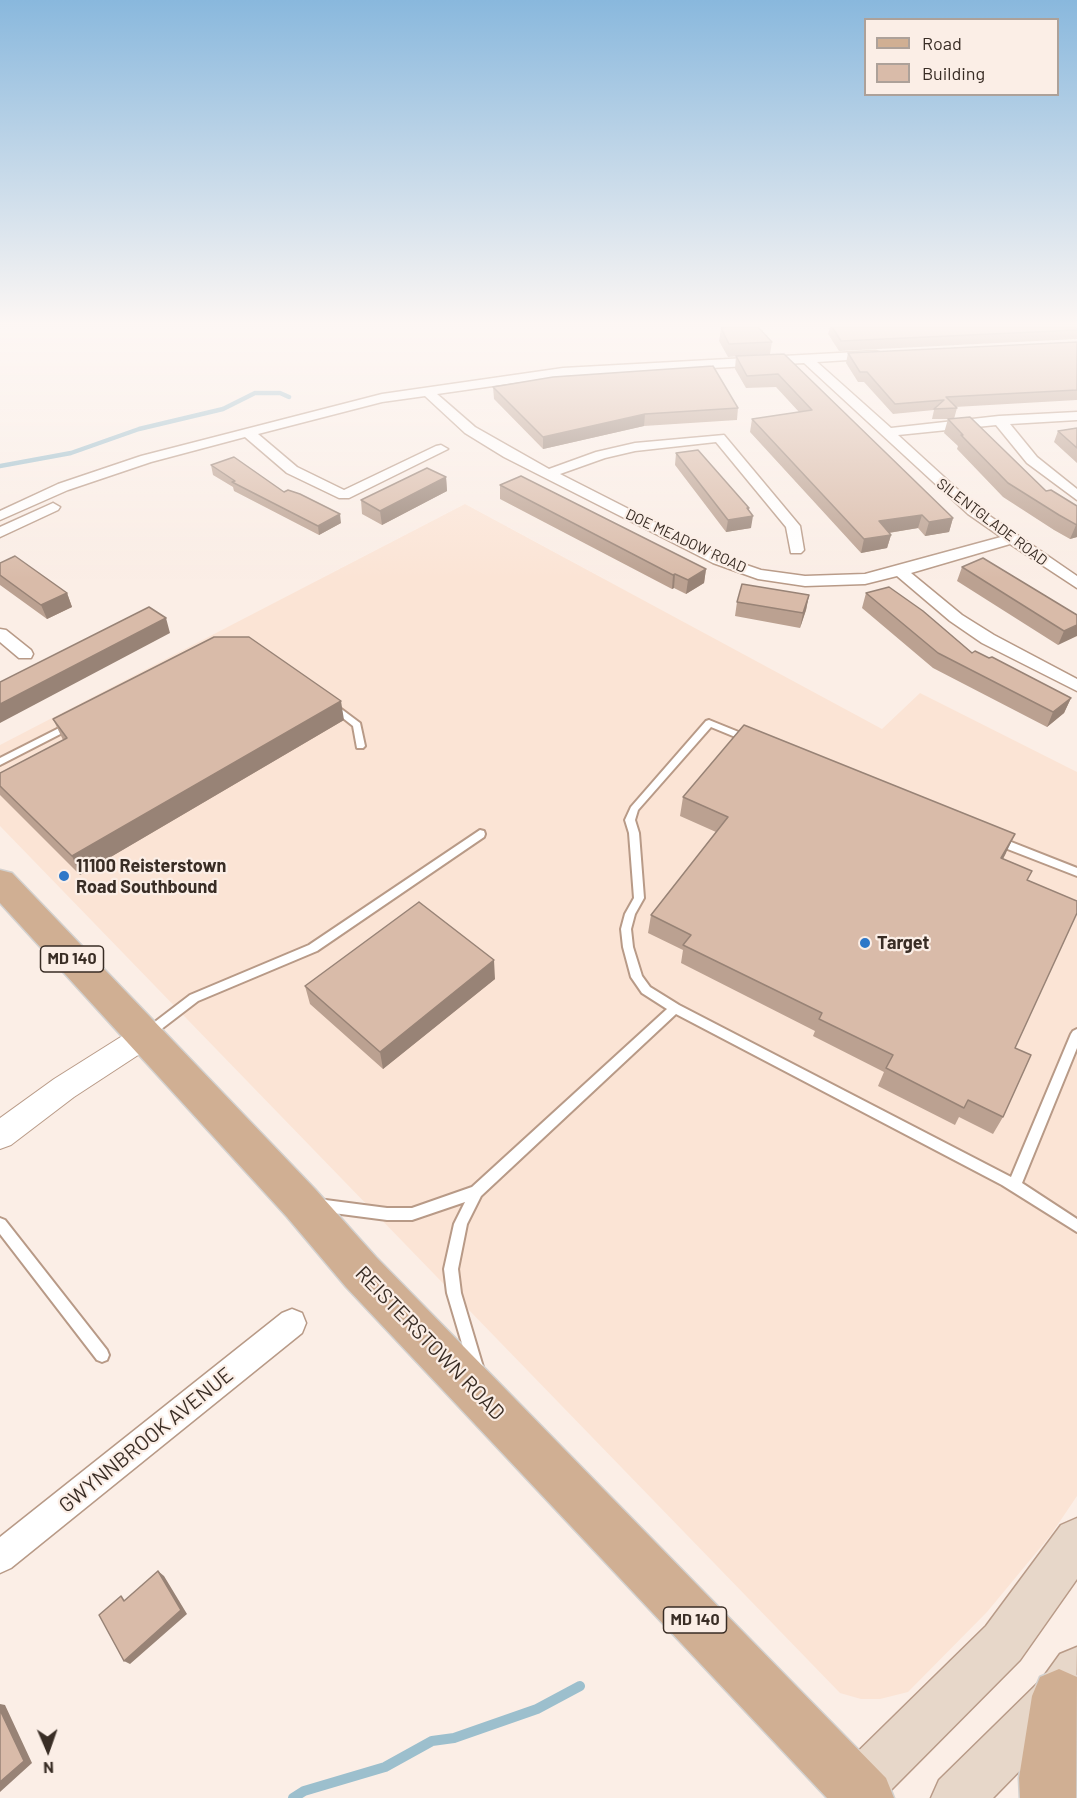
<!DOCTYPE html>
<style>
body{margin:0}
#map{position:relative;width:1077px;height:1798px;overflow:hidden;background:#fbeee6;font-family:Barlow,sans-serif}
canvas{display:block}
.legend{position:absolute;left:864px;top:18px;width:195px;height:78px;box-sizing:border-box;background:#fbeee6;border:2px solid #ada199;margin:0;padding:8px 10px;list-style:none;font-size:18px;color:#392d25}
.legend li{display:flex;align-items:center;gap:12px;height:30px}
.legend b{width:30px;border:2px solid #ada199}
.north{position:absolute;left:18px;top:1720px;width:60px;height:60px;-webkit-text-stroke:4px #fbeee6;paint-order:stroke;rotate:178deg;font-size:16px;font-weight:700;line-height:24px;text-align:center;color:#392d25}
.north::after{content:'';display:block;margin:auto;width:21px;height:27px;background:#392d25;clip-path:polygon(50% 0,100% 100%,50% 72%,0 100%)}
</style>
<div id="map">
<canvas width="1077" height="1798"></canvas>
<ul class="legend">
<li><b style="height:8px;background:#d0af93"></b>Road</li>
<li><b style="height:16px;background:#d9bba9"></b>Building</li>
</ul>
<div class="north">N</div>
</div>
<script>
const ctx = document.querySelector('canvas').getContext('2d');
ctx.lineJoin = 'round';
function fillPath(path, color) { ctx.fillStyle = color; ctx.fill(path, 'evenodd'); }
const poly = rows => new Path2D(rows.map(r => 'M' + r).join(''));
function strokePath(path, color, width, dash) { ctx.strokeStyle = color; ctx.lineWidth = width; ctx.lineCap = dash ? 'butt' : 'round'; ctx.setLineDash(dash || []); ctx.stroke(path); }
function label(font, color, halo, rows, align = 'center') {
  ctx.font = font + ' Barlow,sans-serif'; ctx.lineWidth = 4.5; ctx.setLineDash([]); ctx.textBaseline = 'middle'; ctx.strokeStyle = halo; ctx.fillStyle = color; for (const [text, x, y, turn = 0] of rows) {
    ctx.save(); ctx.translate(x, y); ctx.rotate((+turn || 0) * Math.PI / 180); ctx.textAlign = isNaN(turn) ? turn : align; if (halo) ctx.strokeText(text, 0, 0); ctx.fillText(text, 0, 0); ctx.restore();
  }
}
const built = poly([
 [465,504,882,729,920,693,1077,772,1077,1496,1050,1536,987,1612,908,1692,880,1699,861,1699,840,1693,0,826,0,745]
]);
const streamFar1 = poly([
 [0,466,71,453,139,429,223,409,255,393,280,393,289,397]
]);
const stream = poly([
 [293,1798,304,1791,385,1767,432,1741,454,1738,537,1709,580,1686]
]);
const service = poly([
 [332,702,360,723,365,746,363,748,357,748,353,726,329,707,328,705,332,702],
 [709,720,751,737,753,739,751,741,745,741,711,727,638,810,635,820,639,833,644,898,635,914,631,929,633,947,642,976,650,987,679,1005,1011,1177,1071,1034,1073,1031,1077,1029,1077,1048,1022,1183,1077,1219,1077,1232,1002,1185,676,1014,481,1196,467,1224,458,1269,461,1293,483,1367,481,1372,476,1374,471,1372,469,1367,447,1293,444,1269,454,1224,465,1202,412,1220,387,1220,318,1211,313,1209,311,1205,313,1201,318,1199,387,1208,412,1208,472,1187,667,1009,642,993,631,977,623,947,621,929,625,914,634,898,629,833,625,820,631,807,706,721,709,720],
 [71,722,76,725,74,727,0,765,0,758,71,722],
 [480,830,484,831,485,834,484,837,317,951,198,1001,151,1037,147,1039,143,1037,141,1034,143,1031,190,995,309,945,480,830],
 [996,836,1077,868,1077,876,992,843,991,840,996,836],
 [0,1218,5,1220,107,1350,109,1355,107,1360,102,1362,97,1360,0,1234,0,1218]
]);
const minor = poly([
 [875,351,879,352,879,358,817,362,891,428,999,416,1077,412,1077,420,1010,424,1037,457,1077,489,1077,500,1027,463,996,425,898,435,978,508,1077,576,1077,588,1010,544,911,573,962,615,994,635,1077,679,1077,691,982,643,950,621,897,576,865,584,805,586,758,579,713,563,504,457,465,433,425,396,382,402,258,434,297,467,344,490,436,446,441,445,448,449,349,498,339,498,287,473,245,437,151,462,68,490,0,520,0,511,58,484,141,456,382,394,563,368,875,351],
 [804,363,968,514,1001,537,865,574,805,576,761,570,723,557,560,474,605,458,635,451,716,442,786,527,791,553,801,553,804,550,800,526,724,435,635,443,596,452,549,469,475,427,437,394,563,376,804,363],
 [53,503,60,507,58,510,0,537,0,527,53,503],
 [0,629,6,630,31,650,33,654,31,658,19,658,0,642,0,629],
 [292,1309,302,1313,306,1323,302,1333,11,1568,0,1573,0,1537,282,1313,292,1309]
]);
const tertiary = poly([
 [145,1024,155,1028,159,1036,155,1044,74,1097,11,1145,0,1149,0,1118,54,1079,135,1028,145,1024]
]);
const secondary = poly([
 [1077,1518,1077,1579,1020,1660,883,1798,836,1798,832,1788,839,1770,986,1626,1061,1525,1077,1518],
 [1077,1647,1076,1713,993,1798,931,1798,939,1780,1042,1679,1060,1654,1077,1647]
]);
const primary = poly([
 [0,870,12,873,315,1189,376,1257,886,1778,894,1798,827,1798,346,1287,287,1217,0,903,0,870],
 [1059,1669,1077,1677,1076,1798,1020,1798,1019,1778,1032,1696,1040,1677,1059,1669]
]);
const wall = poly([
 [830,327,1077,327,1077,339,839,351,828,334],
 [721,328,772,342,770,354,728,357,719,341],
 [1077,342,1077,400,955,407,957,408,954,419,1046,491,1077,506,1077,537,1070,539,1054,530,1003,497,957,449,958,446,944,433,948,419,952,419,932,419,934,410,893,414,864,382,858,382,846,363,848,353],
 [784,354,953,518,949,532,925,536,918,528,889,533,891,535,887,548,861,553,750,432,752,419,799,412,776,387,746,388,735,369,736,356],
 [493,387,738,408,737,420,644,426,543,449,494,399],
 [1077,428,1077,463,1054,442,1058,431],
 [676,453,749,511,751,528,726,532,675,465],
 [211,465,284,492,341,523,319,535,234,491,233,487,213,475],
 [446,477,447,491,382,525,362,514,361,500],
 [500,485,706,569,704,583,686,594,674,588,672,589,500,499],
 [0,563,67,593,72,607,47,619,0,585],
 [962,567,1077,615,1058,645,957,581],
 [866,593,972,653,989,658,1071,698,1064,713,1047,727,933,668,862,608],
 [809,595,806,610,800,628,735,616,737,602],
 [53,719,344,720,80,875,0,795,0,773,63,740],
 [683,797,1006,853,1003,859,1027,880,1015,1048,1003,1117,993,1134,959,1117,955,1125,878,1086,884,1072,813,1036,815,1031,681,963,683,950,648,933,651,915,716,832,680,816],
 [495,979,383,1069,310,1004,305,986]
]);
const shadedWall = poly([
 [645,414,644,426,543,449,543,437],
 [446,477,447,491,382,525,380,511],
 [747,508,749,508,748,517,753,516,751,528,726,532,728,520],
 [340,514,341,523,319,535,318,526],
 [922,515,918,528,875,535,879,521],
 [953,518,949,532,925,536,929,522],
 [1076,525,1077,525,1077,537,1070,539],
 [891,535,887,548,861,553,864,539],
 [706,569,704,583,686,594,688,580],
 [675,574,674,588,672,589,673,575],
 [67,593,72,607,47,619,41,605],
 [809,595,806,610,800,628,803,613],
 [166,618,170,633,0,723,0,704],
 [1077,625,1077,636,1058,645,1064,631],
 [1071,698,1064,713,1047,727,1053,712],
 [341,701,344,720,80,875,72,856],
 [1015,834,1006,853,993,877,1001,858],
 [494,960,495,979,383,1069,380,1052],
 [158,1571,164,1576,187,1614,130,1664,124,1661],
 [0,1704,5,1705,32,1763,0,1792]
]);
const building = poly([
 [727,327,758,327,772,342,729,344,721,328,727,327],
 [832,327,1077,327,1077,330,841,341,832,327],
 [1077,342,1077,390,946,397,957,408,934,409,944,400,895,404,867,372,860,372,848,353,1077,342],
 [784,354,953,518,929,522,922,515,879,521,891,535,864,539,752,419,812,410,778,374,747,376,736,356,784,354],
 [713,366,738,408,645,414,543,437,493,387,553,377,713,366],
 [970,417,1046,491,1051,490,1077,506,1077,525,1059,515,1008,483,961,435,963,435,948,419,970,417],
 [1077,428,1077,448,1058,431,1077,428],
 [698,450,749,508,747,508,753,516,728,520,676,453,698,450],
 [234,457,284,492,288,490,300,494,340,514,318,526,232,482,235,481,211,465,234,457],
 [427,468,446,477,380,511,361,500,427,468],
 [521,476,706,569,688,580,675,574,673,575,500,485,521,476],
 [15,556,67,593,41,605,0,575,0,563,15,556],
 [983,558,1077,615,1077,625,1064,631,962,567,983,558],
 [742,584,809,595,803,613,737,602,742,584],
 [889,587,923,611,972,653,975,651,989,658,992,657,1071,698,1053,712,938,653,866,593,889,587],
 [149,607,166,618,0,704,0,682,149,607],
 [214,637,249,637,341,701,72,856,0,786,0,773,67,738,53,719,214,637],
 [744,725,1015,834,1001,858,1032,871,1027,880,1077,901,1077,913,1015,1048,1031,1055,1003,1117,968,1100,964,1108,886,1068,893,1055,819,1019,822,1013,683,945,691,935,651,915,728,817,683,797,744,725],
 [419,902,494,960,380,1052,305,986,419,902],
 [158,1571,181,1610,124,1661,99,1615,121,1596,124,1601,158,1571],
 [0,1710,24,1761,0,1782,0,1710]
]);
const markers = [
 [64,876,6,"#2d77c8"],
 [865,943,6,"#2d77c8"]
];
const farStreetnames = [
 ["SILENTGLADE ROAD",992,522,37],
 ["DOE MEADOW ROAD",686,541,25]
];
const shields = [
 [72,959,63],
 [695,1620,63]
];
const shieldNames = [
 ["MD 140",72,959],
 ["MD 140",695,1620]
];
const poiNames = [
 ["11100 Reisterstown",76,866],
 ["Road Southbound",76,887],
 ["Target",877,943]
];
const nearStreetnames = [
 ["REISTERSTOWN ROAD",430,1343,46],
 ["GWYNNBROOK AVENUE",146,1440,-39]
];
fillPath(built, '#fbe4d5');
strokePath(streamFar1, '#9cbfcd', 4.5);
strokePath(stream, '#9cbfcd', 10);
strokePath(service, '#b89a87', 4);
strokePath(minor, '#b89a87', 3);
strokePath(tertiary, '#b89a87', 2);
strokePath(secondary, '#b89a87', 3);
strokePath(primary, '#d3d1cf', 3);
fillPath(service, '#fff');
fillPath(minor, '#fff');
fillPath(tertiary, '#fff');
fillPath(secondary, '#e7d7c9');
fillPath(primary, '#d0af93');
fillPath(wall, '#bba191');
fillPath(shadedWall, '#988376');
fillPath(building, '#d9bba9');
strokePath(building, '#988376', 1.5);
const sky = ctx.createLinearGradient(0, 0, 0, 579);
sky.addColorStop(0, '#89b8dd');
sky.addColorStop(0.56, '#fdf7f4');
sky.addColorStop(1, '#fdf7f400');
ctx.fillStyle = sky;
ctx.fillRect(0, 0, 1077, 579);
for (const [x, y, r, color] of markers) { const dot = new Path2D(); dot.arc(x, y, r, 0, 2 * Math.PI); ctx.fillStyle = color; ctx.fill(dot); strokePath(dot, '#fbeee6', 2); }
label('15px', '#392d25', '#fbeee6', farStreetnames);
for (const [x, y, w] of shields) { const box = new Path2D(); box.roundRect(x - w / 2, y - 13, w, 26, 4.5); ctx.fillStyle = '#fbeee6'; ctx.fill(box); strokePath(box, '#392d25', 1.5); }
label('bold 16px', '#392d25', null, shieldNames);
label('bold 18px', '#392d25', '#fbeee6', poiNames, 'left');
label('21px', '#392d25', '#fbeee6', nearStreetnames);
</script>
